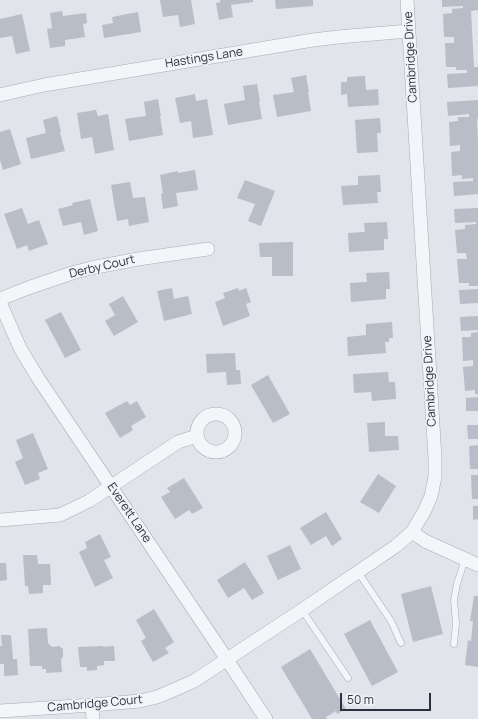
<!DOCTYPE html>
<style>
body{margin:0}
#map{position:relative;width:478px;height:719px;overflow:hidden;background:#e1e4ea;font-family:Manrope,sans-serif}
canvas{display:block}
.scale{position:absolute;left:340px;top:693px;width:91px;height:18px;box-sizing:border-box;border:2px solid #2a3241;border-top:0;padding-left:5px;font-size:12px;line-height:14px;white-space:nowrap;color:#2a3241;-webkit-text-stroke:3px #f1f3f7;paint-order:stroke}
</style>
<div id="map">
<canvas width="478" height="719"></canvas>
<div class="scale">50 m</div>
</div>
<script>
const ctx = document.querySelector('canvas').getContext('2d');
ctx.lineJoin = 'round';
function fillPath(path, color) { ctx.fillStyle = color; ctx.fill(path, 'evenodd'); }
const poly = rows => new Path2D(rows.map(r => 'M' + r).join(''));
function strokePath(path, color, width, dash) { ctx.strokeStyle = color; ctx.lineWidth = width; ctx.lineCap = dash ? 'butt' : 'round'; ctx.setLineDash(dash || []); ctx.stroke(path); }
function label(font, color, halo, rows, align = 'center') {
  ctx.font = font + ' Manrope,sans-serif'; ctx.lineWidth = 3; ctx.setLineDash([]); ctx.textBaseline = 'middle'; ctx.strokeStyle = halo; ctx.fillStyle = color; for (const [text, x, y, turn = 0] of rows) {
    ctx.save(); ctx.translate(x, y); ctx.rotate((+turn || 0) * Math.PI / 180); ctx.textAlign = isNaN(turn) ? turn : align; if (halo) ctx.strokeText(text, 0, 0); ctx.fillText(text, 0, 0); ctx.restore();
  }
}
const building = poly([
 [160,0,191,0,195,24,180,27,178,15,163,17],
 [220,0,253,0,253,2,231,5,233,17,219,20,216,3,220,2],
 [275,0,313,0,313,6,276,9],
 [442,0,478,0,478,10,471,11,474,67,478,67,478,86,448,88,447,74,467,73,467,70,456,70,456,67,446,67,445,43,454,43,454,37,444,37,443,14,452,13,452,9,463,8,463,6,442,7],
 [62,11,63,16,86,13,87,23,83,24,85,37,65,40,65,46,50,48,47,29,52,28,50,13],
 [138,12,141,32,104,38,102,25,113,23,112,17],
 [22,14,30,51,16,54,12,36,0,38,0,19],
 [306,75,309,92,308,92,311,111,277,117,273,95,294,92,291,78],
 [365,76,366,90,378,89,379,105,348,107,347,94,341,95,341,82,347,82,347,77],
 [257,84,260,101,259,101,262,119,228,125,224,104,245,100,243,86],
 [195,94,196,101,207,99,213,135,193,138,191,121,180,123,175,98],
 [158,99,161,116,160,116,163,135,129,141,125,119,146,116,144,102],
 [478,100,478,119,477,119,478,139,478,194,454,196,453,182,473,181,473,178,462,179,462,175,452,176,451,152,460,151,460,145,450,146,449,122,458,121,458,117,469,117,469,114,448,116,447,102],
 [96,110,98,116,108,114,114,150,95,154,92,137,81,139,77,113],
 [57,116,61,132,60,133,65,151,31,159,26,138,46,133,43,120],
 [380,118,381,133,377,133,378,152,357,153,355,120],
 [10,129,21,164,3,170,0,160,0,132],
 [195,170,198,190,176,193,178,206,163,209,161,194,163,193,160,175,178,171,178,173],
 [380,175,381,192,377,192,378,203,343,205,341,186,358,185,358,176],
 [245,180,275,191,261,226,248,221,255,204,237,198],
 [130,182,133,198,145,197,149,222,129,226,128,219,117,221,111,185],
 [90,199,98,231,84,235,81,222,63,226,58,209,73,205,72,203],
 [22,208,28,224,39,220,48,244,29,251,27,245,17,249,4,214],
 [478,208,478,286,469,286,469,283,459,283,457,259,467,259,466,253,457,253,455,230,465,229,465,225,476,224,476,222,455,223,454,209],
 [387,222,388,239,384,239,384,250,349,252,348,233,365,232,364,223],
 [293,242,293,276,272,276,272,257,260,257,259,243],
 [389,272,390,289,386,289,386,299,351,302,350,283,367,282,366,273],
 [172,288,174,299,188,296,192,314,164,321,157,291],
 [238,288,239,291,246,288,251,302,246,304,250,316,223,326,215,302,225,298,223,293],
 [478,289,478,303,460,304,459,290],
 [123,296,138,322,114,336,105,321,115,315,109,304],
 [61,312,81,350,65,358,45,320],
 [478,316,478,330,461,331,460,317],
 [392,322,393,338,389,338,389,342,385,342,386,353,348,356,347,337,366,335,366,324],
 [478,332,478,394,475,394,475,390,465,391,463,367,473,366,473,360,463,361,462,337,471,337,471,333],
 [235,353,236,370,240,370,241,384,227,385,226,372,207,373,206,354],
 [388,372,389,382,395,382,396,399,372,401,371,392,354,393,353,374],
 [268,375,290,414,273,423,251,385],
 [478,397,478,411,466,411,466,398],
 [127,401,130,405,137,401,146,417,131,426,133,430,120,438,105,413],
 [385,422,385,436,398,436,399,450,369,452,367,423],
 [467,425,478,425,478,439,468,439],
 [33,433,48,469,38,473,40,479,25,485,15,462,23,458,16,440],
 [478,445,478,469,470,469,469,446],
 [378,474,396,486,379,513,360,502],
 [471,475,478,475,478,499,472,499],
 [184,478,203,508,192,514,189,510,175,519,161,497,170,492,167,488],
 [473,506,478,506,478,519,473,520],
 [326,512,342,539,332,546,326,536,311,545,300,528],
 [100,534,111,557,104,560,113,578,95,587,79,552,87,548,85,542],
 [290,545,301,569,278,580,267,556],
 [23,555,37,555,38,564,50,564,51,585,43,585,43,593,29,594,28,586,25,586],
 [245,562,264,593,252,600,244,588,228,598,217,580],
 [0,563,6,563,7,580,0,581],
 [431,586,443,634,413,642,401,594],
 [474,596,478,596,478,667,465,665,468,640,471,641,473,621,470,621],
 [154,609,174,642,165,648,169,653,153,662,141,641,146,638,136,620],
 [370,620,398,672,372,686,344,634],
 [47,628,48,643,52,647,59,646,63,649,63,657,61,659,62,672,46,673,46,669,42,669,42,666,30,666,28,629],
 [1,635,11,635,13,659,17,659,18,675,4,676,4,664,0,664,0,646,2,646],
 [103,646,103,647,114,646,115,661,104,661,104,665,97,666,97,670,87,671,87,667,80,667,78,647],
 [310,649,346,709,337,714,336,711,326,717,327,719,312,719,281,667]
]);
const service = poly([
 [358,572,391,621,401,643],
 [302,610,348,678],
 [454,644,456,623,454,600,457,584,465,559]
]);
const minor = poly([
 [0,95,44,85,313,40,338,37,409,31],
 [0,299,28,288,72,273,91,268,138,259,208,249],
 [0,302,20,348,38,378,218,646,266,719],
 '197 433a19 19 0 1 1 38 0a19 19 0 1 1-38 0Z',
 [0,520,60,515,89,501,178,442,197,436],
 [412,532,425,541,478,565],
 [92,705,93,719],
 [0,711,92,705,140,701,157,697,176,689,194,681,302,610,396,546,412,532,425,510,431,496,435,477,435,458,407,0]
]);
const streetNames = [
 ["Cambridge Drive",411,57,-93],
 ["Hastings Lane",204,58,-9],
 ["Derby Court",102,267,-13],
 ["Cambridge Drive",430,381,-93],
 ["Everett Lane",129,513,56],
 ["Cambridge Court",95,704,-5]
];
fillPath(building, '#b9bdc7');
strokePath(service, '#a6abb4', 7);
strokePath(minor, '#a6abb4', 14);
strokePath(service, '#f4f5f8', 6);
strokePath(minor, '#f4f5f8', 13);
label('12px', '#2a3241', '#f1f3f7', streetNames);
</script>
